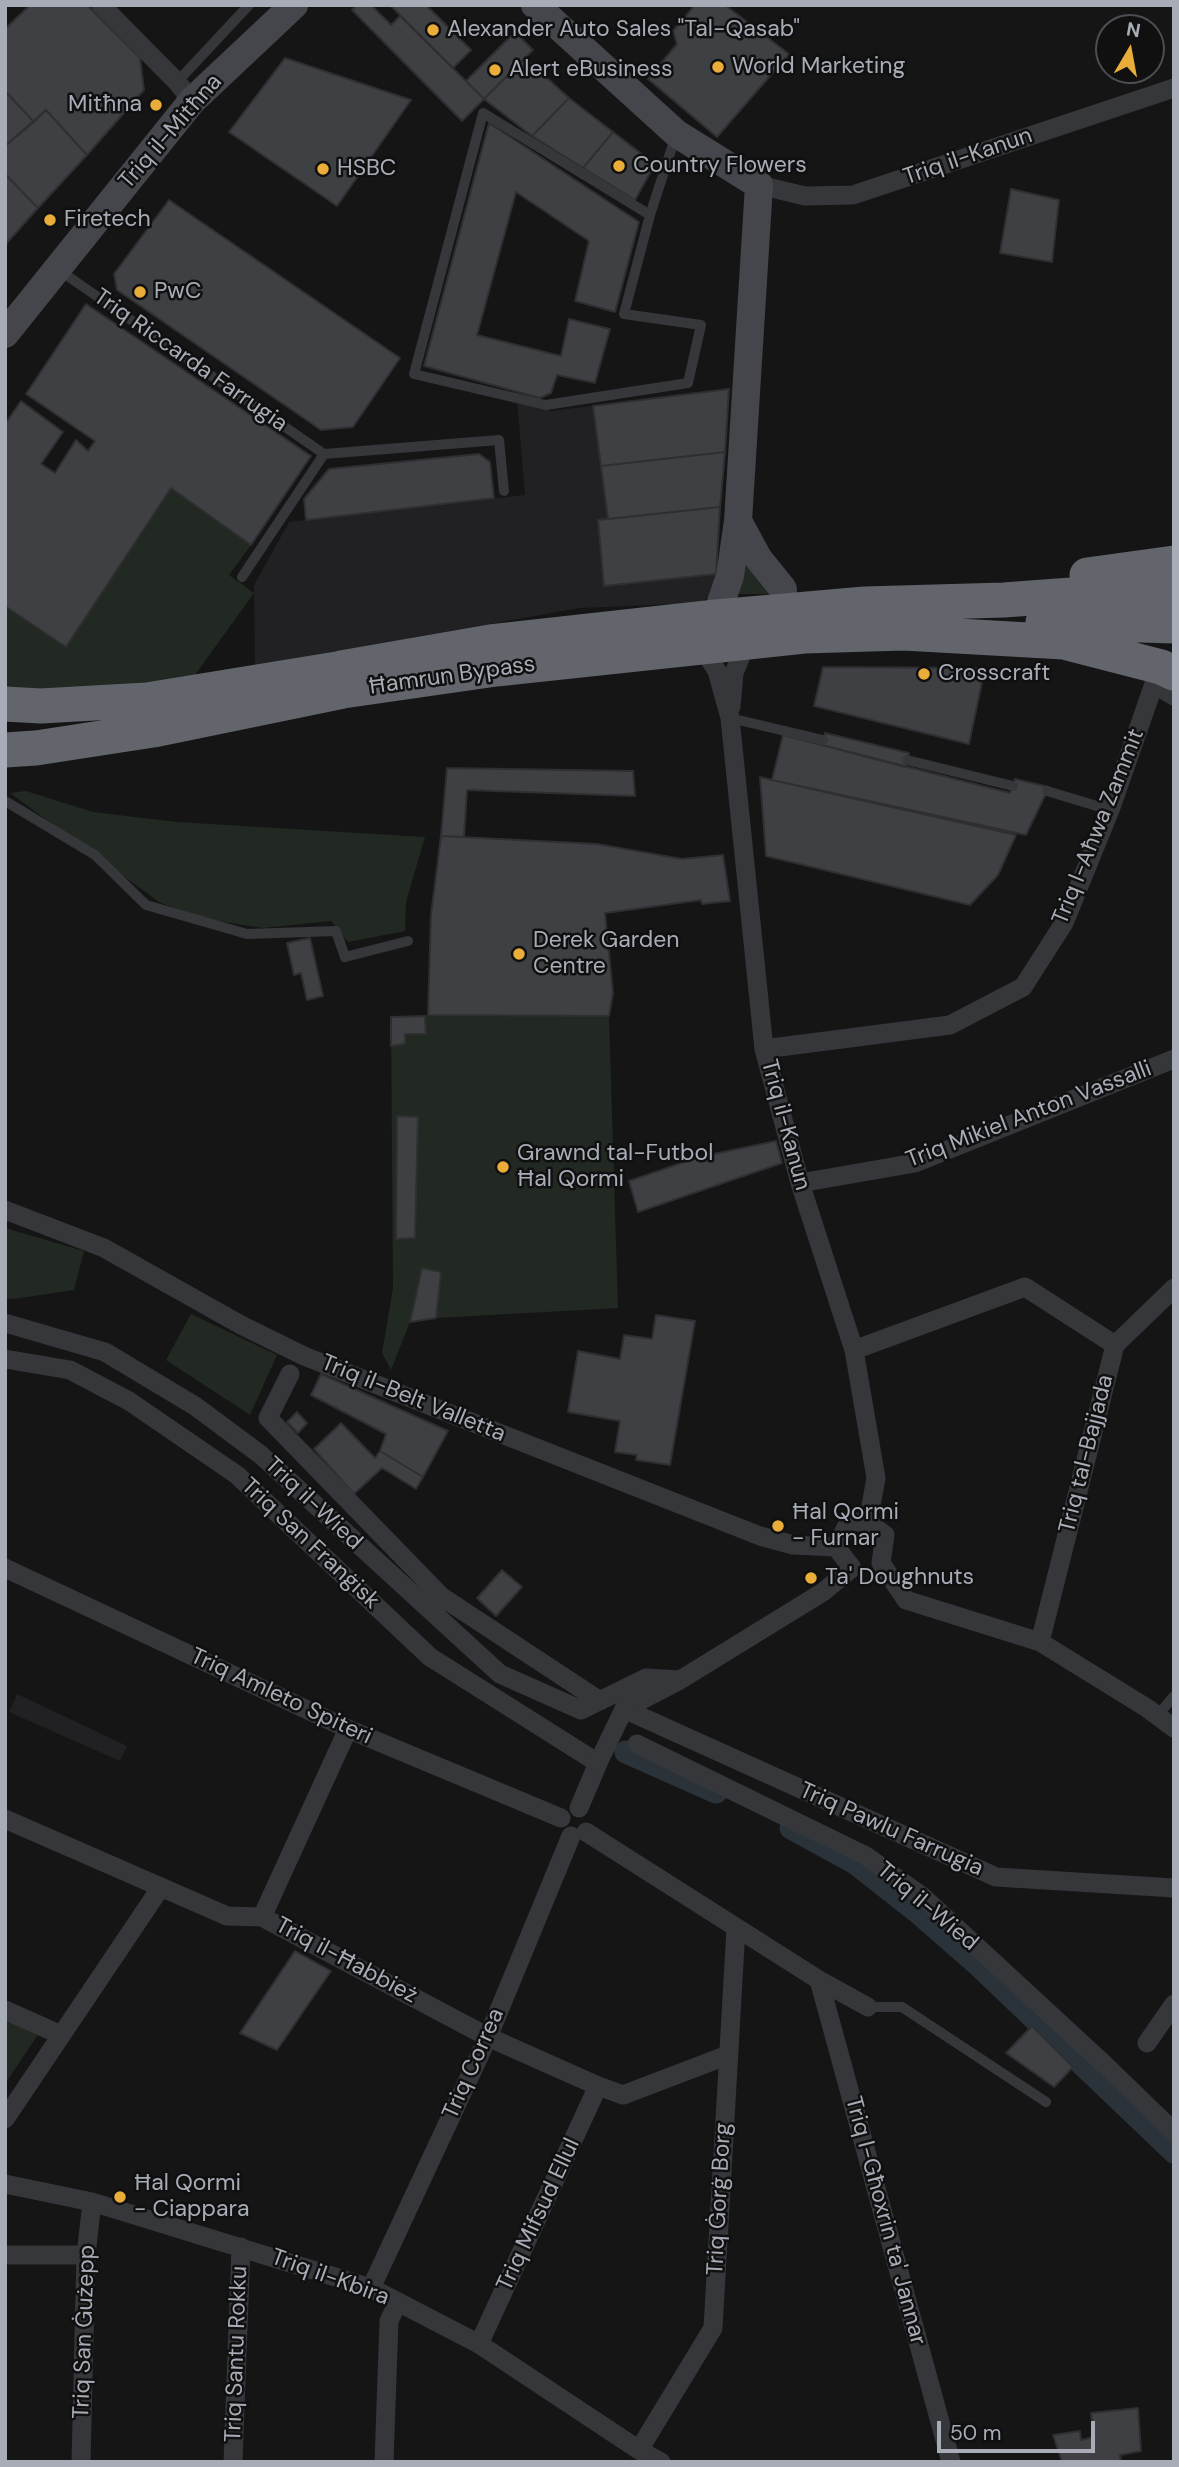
<!DOCTYPE html>
<meta charset="utf-8">
<style>
body{margin:0}
#map{position:relative;width:1179px;height:2467px;overflow:hidden;background:#151516;font-family:"DM Sans",sans-serif}
canvas{display:block}
.frame{position:absolute;inset:0;border:7px solid #a7acb6;pointer-events:none}
.north{position:absolute;left:1095px;top:14px;width:70px;height:70px;box-sizing:border-box;background:#101011;border:2px solid #4c4e53;border-radius:50%;rotate:10deg;font-size:19px;font-weight:700;line-height:28px;text-align:center;color:#a7acb6}
.north::after{content:'';display:block;margin:auto;width:24px;height:32px;background:#eaad39;clip-path:polygon(50% 0,100% 100%,50% 72%,0 100%)}
.scale{position:absolute;left:937px;top:2421px;width:158px;height:32px;box-sizing:border-box;border:4px solid #a7acb6;border-top:0;padding-left:9px;font-size:21px;line-height:24px;white-space:nowrap;color:#a7acb6;-webkit-text-stroke:5px #101011;paint-order:stroke}
</style>
<div id="map">
<canvas width="1179" height="2467"></canvas>
<div class="frame"></div>
<div class="north">N</div>
<div class="scale">50 m</div>
</div>
<script>
const ctx = document.querySelector('canvas').getContext('2d');
ctx.lineJoin = 'round';
function fillPath(path, color) { ctx.fillStyle = color; ctx.fill(path, 'evenodd'); }
const poly = rows => new Path2D(rows.map(r => 'M' + r).join(''));
function strokePath(path, color, width, dash) { ctx.strokeStyle = color; ctx.lineWidth = width; ctx.lineCap = dash ? 'butt' : 'round'; ctx.setLineDash(dash || []); ctx.stroke(path); }
function label(font, color, halo, rows, align = 'center') {
  ctx.font = font + ' "DM Sans",sans-serif'; ctx.lineWidth = 5; ctx.setLineDash([]); ctx.textBaseline = 'middle'; ctx.strokeStyle = halo; ctx.fillStyle = color; for (const [text, x, y, turn = 0] of rows) {
    ctx.save(); ctx.translate(x, y); ctx.rotate((+turn || 0) * Math.PI / 180); ctx.textAlign = isNaN(turn) ? turn : align; if (halo) ctx.strokeText(text, 0, 0); ctx.fillText(text, 0, 0); ctx.restore();
  }
}
const built = poly([
 [729,389,714,593,700,603,579,608,255,666,254,585,289,522,525,495,517,400,551,411],
 [17,1694,127,1746,120,1761,9,1712]
]);
const green = poly([
 [171,488,251,545,229,575,254,593,195,675,196,686,5,699,5,606,66,646],
 [739,549,774,594,738,594],
 [26,791,93,812,177,822,425,837,406,902,405,931,348,942,331,921,263,928,200,918,159,902,10,793],
 [428,1015,609,1016,618,1308,436,1318,410,1322,391,1370,382,1353,393,1288,391,1017],
 [5,1228,84,1251,74,1290,14,1299,5,1298],
 [191,1314,277,1355,250,1415,166,1360],
 [5,2019,39,2033,5,2084]
]);
const canal = poly([
 [626,1752,716,1792],
 [791,1828,855,1863,920,1914,976,1963,1174,2152]
]);
const building = poly([
 [30,5,87,5,140,58,144,90,87,155,46,110,34,122,5,91,5,29,30,5],
 [357,5,371,5,391,25,400,16,484,99,462,121,352,10,357,5],
 [390,5,426,5,471,50,453,68,390,5],
 [695,5,725,5,789,54,717,137,648,79,677,44,673,31,695,5],
 [515,32,533,50,484,99,466,81,515,32],
 [285,58,411,100,337,206,229,132,285,58],
 [525,58,569,98,532,136,484,99,525,58],
 [5,91,34,122,5,146,5,91],
 [569,98,613,132,583,168,532,136,569,98],
 [46,110,87,155,38,208,5,174,5,146,46,110],
 [489,123,639,222,615,312,575,301,589,241,516,192,477,335,561,356,569,319,610,329,595,383,557,375,551,393,540,398,424,366,489,123],
 [613,132,655,164,635,200,583,168,613,132],
 [5,174,38,208,5,245,5,174],
 [1011,189,1059,200,1052,262,1000,253,1011,189],
 [169,200,400,358,353,427,321,430,117,290,114,274,169,200],
 [86,304,311,456,251,545,171,488,66,647,5,606,5,424,21,401,63,432,41,464,55,473,76,440,88,451,95,441,26,394,86,304],
 [729,389,725,452,601,466,593,406,729,389],
 [725,452,720,507,608,519,601,466,725,452],
 [479,454,490,462,494,498,306,520,304,499,329,469,479,454],
 [720,507,716,574,604,586,598,520,720,507],
 [823,667,985,668,969,744,814,706,823,667],
 [825,733,909,753,905,767,822,745,825,733],
 [783,735,1010,793,1015,779,1049,787,1026,835,772,780,783,735],
 [447,768,633,771,635,796,467,790,464,837,441,836,447,768],
 [760,777,772,780,1016,835,998,875,970,905,766,856,760,777],
 [441,836,597,844,682,859,723,855,730,901,702,904,701,900,605,913,613,993,609,1016,428,1015,431,915,441,836],
 [310,938,323,996,307,1000,301,973,294,975,287,943,310,938],
 [425,1016,426,1034,405,1034,405,1044,391,1046,391,1017,425,1016],
 [397,1116,418,1117,415,1238,396,1239,397,1116],
 [776,1141,782,1163,638,1212,629,1181,699,1157,776,1141],
 [422,1268,441,1272,436,1318,410,1322,422,1268],
 [656,1315,695,1321,670,1465,636,1460,637,1455,615,1452,620,1421,568,1412,578,1351,620,1359,624,1335,652,1339,656,1315],
 [321,1374,448,1431,423,1477,380,1451,386,1434,311,1395,321,1374],
 [297,1412,307,1423,298,1433,287,1422,297,1412],
 [341,1423,375,1458,380,1451,423,1477,416,1489,382,1468,354,1494,314,1449,341,1423],
 [502,1570,522,1587,496,1616,477,1598,502,1570],
 [295,1951,331,1971,277,2050,240,2033,295,1951],
 [1032,2026,1073,2067,1054,2087,1006,2053,1032,2026],
 [1138,2408,1141,2451,1120,2455,1121,2462,1062,2462,1053,2435,1080,2431,1081,2440,1094,2437,1091,2413,1138,2408]
]);
const lane = poly([
 [177,82,249,5],
 [650,215,483,113,414,374,546,405,688,383,701,325,624,314,650,215,676,135],
 [59,270,324,454,499,440,504,491],
 [242,577,324,454],
 [730,718,823,740],
 [907,760,1013,786],
 [1047,791,1110,810],
 [5,801,95,855,146,905,247,934,336,931,345,957,408,941],
 [1158,1715,1174,1696],
 [868,2007,902,2007,1046,2102]
]);
const street = poly([
 [101,5,177,82,192,101],
 [759,185,805,196,853,195,1174,88],
 [701,646,717,671,730,718,764,1049,800,1183,854,1350,876,1478,868,1522],
 [731,707,734,673,747,641],
 [764,1049,950,1025,1023,987,1064,923,1110,810,1154,684,1174,696],
 [800,1183,915,1163,1174,1059],
 [5,1210,104,1248,241,1325,304,1356,760,1536,793,1545,836,1547,852,1568],
 [5,1323,105,1352,195,1406,261,1455,500,1674,581,1710,646,1678,680,1680],
 [854,1350,1025,1287,1115,1345],
 [5,1359,70,1370,129,1401,237,1475,430,1657,598,1763,579,1808],
 [290,1374,268,1418,442,1597,600,1701],
 [836,1547,849,1522,868,1522,885,1535,881,1563,906,1600,1040,1642,1147,1708,1174,1728],
 [5,1568,348,1729,561,1818],
 [1040,1642,1115,1345,1174,1288],
 [624,1709,996,1877,1174,1888],
 [624,1709,680,1680,823,1592,852,1568],
 [637,1744,866,1856,923,1897,1105,2065,1174,2132],
 [5,1819,227,1916,262,1917,488,2037,598,2086,623,2095,728,2055],
 [586,1832,819,1980,868,2007],
 [262,1917,348,1729],
 [819,1980,951,2462],
 [5,2010,61,2035],
 [1147,2043,1174,2004],
 [5,2119,161,1887],
 [5,2184,92,2202,371,2288,479,2344,639,2450,661,2462],
 [5,2255,86,2255],
 [371,2288,488,2037,571,1836],
 [479,2344,598,2086],
 [639,2450,713,2328,736,1928],
 [81,2462,86,2255,92,2202],
 [233,2462,241,2247],
 [384,2462,389,2321,398,2302]
]);
const secondary = poly([
 [535,5,677,134,759,185,738,521,730,576,716,617],
 [5,334,192,101,294,5],
 [738,521,758,558,783,589]
]);
const highway = poly([
 [1087,575,1174,563],
 [1043,622,1174,626],
 [341,668,490,642,716,617,865,604,1004,600,1112,592,1174,594],
 [5,704,41,706,147,700,343,668],
 [5,750,36,748,153,730,343,691,496,669,804,636,904,633,1064,642,1161,667,1174,673]
]);
const streetBridge = poly([
 [598,1763,624,1709]
]);
const markers = [
 [433,30,7,"#eaad39"],
 [718,67,7,"#eaad39"],
 [495,70,7,"#eaad39"],
 [156,105,7,"#eaad39"],
 [619,166,7,"#eaad39"],
 [323,169,7,"#eaad39"],
 [50,220,7,"#eaad39"],
 [140,292,7,"#eaad39"],
 [924,674,7,"#eaad39"],
 [519,954,7,"#eaad39"],
 [503,1167,7,"#eaad39"],
 [778,1526,7,"#eaad39"],
 [811,1578,7,"#eaad39"],
 [120,2197,7,"#eaad39"]
];
const poiNames = [
 ["Alexander Auto Sales \"Tal-Qasab\"",447,30],
 ["World Marketing",732,67],
 ["Alert eBusiness",509,70],
 ["Mitħna",142,105,"right"],
 ["Country Flowers",633,166],
 ["HSBC",337,169],
 ["Firetech",64,220],
 ["PwC",154,292],
 ["Crosscraft",938,674],
 ["Derek Garden",533,941],
 ["Centre",533,967],
 ["Grawnd tal-Futbol",517,1154],
 ["Ħal Qormi",517,1180],
 ["Ħal Qormi",792,1513],
 ["- Furnar",792,1539],
 ["Ta' Doughnuts",825,1578],
 ["Ħal Qormi",134,2184],
 ["- Ciappara",134,2210]
];
const streetNames = [
 ["Triq il-Mitħna",171,132,-49],
 ["Triq il-Kanun",968,157,-19],
 ["Triq Riccarda Farrugia",190,361,35],
 ["Ħamrun Bypass",452,676,-8],
 ["Triq l-Aħwa Zammit",1099,827,-68],
 ["Triq Mikiel Anton Vassalli",1029,1115,-21],
 ["Triq il-Kanun",785,1125,75],
 ["Triq il-Belt Valletta",413,1399,22],
 ["Triq tal-Bajjada",1087,1454,-76],
 ["Triq il-Wied",313,1504,43],
 ["Triq San Franġisk",310,1544,43],
 ["Triq Amleto Spiteri",281,1697,25],
 ["Triq Pawlu Farrugia",891,1830,24],
 ["Triq il-Wied",927,1907,40],
 ["Triq il-Ħabbież",346,1961,28],
 ["Triq Correa",474,2064,-66],
 ["Triq Ġorġ Borg",720,2199,-87],
 ["Triq Mifsud Ellul",539,2215,-65],
 ["Triq l-Għoxrin ta' Jannar",885,2221,75],
 ["Triq il-Kbira",330,2278,20],
 ["Triq San Ġużepp",85,2332,-88],
 ["Triq Santu Rokku",237,2354,-88]
];
fillPath(built, '#212123');
fillPath(green, '#212922');
strokePath(canal, '#2b333a', 23);
fillPath(building, '#3f4043');
strokePath(building, '#2f2f32', 2);
strokePath(lane, '#36373b', 10);
strokePath(street, '#36373b', 19);
strokePath(secondary, '#44464b', 28);
strokePath(highway, '#62656c', 35);
strokePath(streetBridge, '#36373b', 19);
for (const [x, y, r, color] of markers) { const dot = new Path2D(); dot.arc(x, y, r, 0, 2 * Math.PI); ctx.fillStyle = color; ctx.fill(dot); strokePath(dot, '#101011', 2.5); }
label('23px', '#a7acb6', '#101011', poiNames, 'left');
label('23px', '#a7acb6', '#101011', streetNames);
</script>
